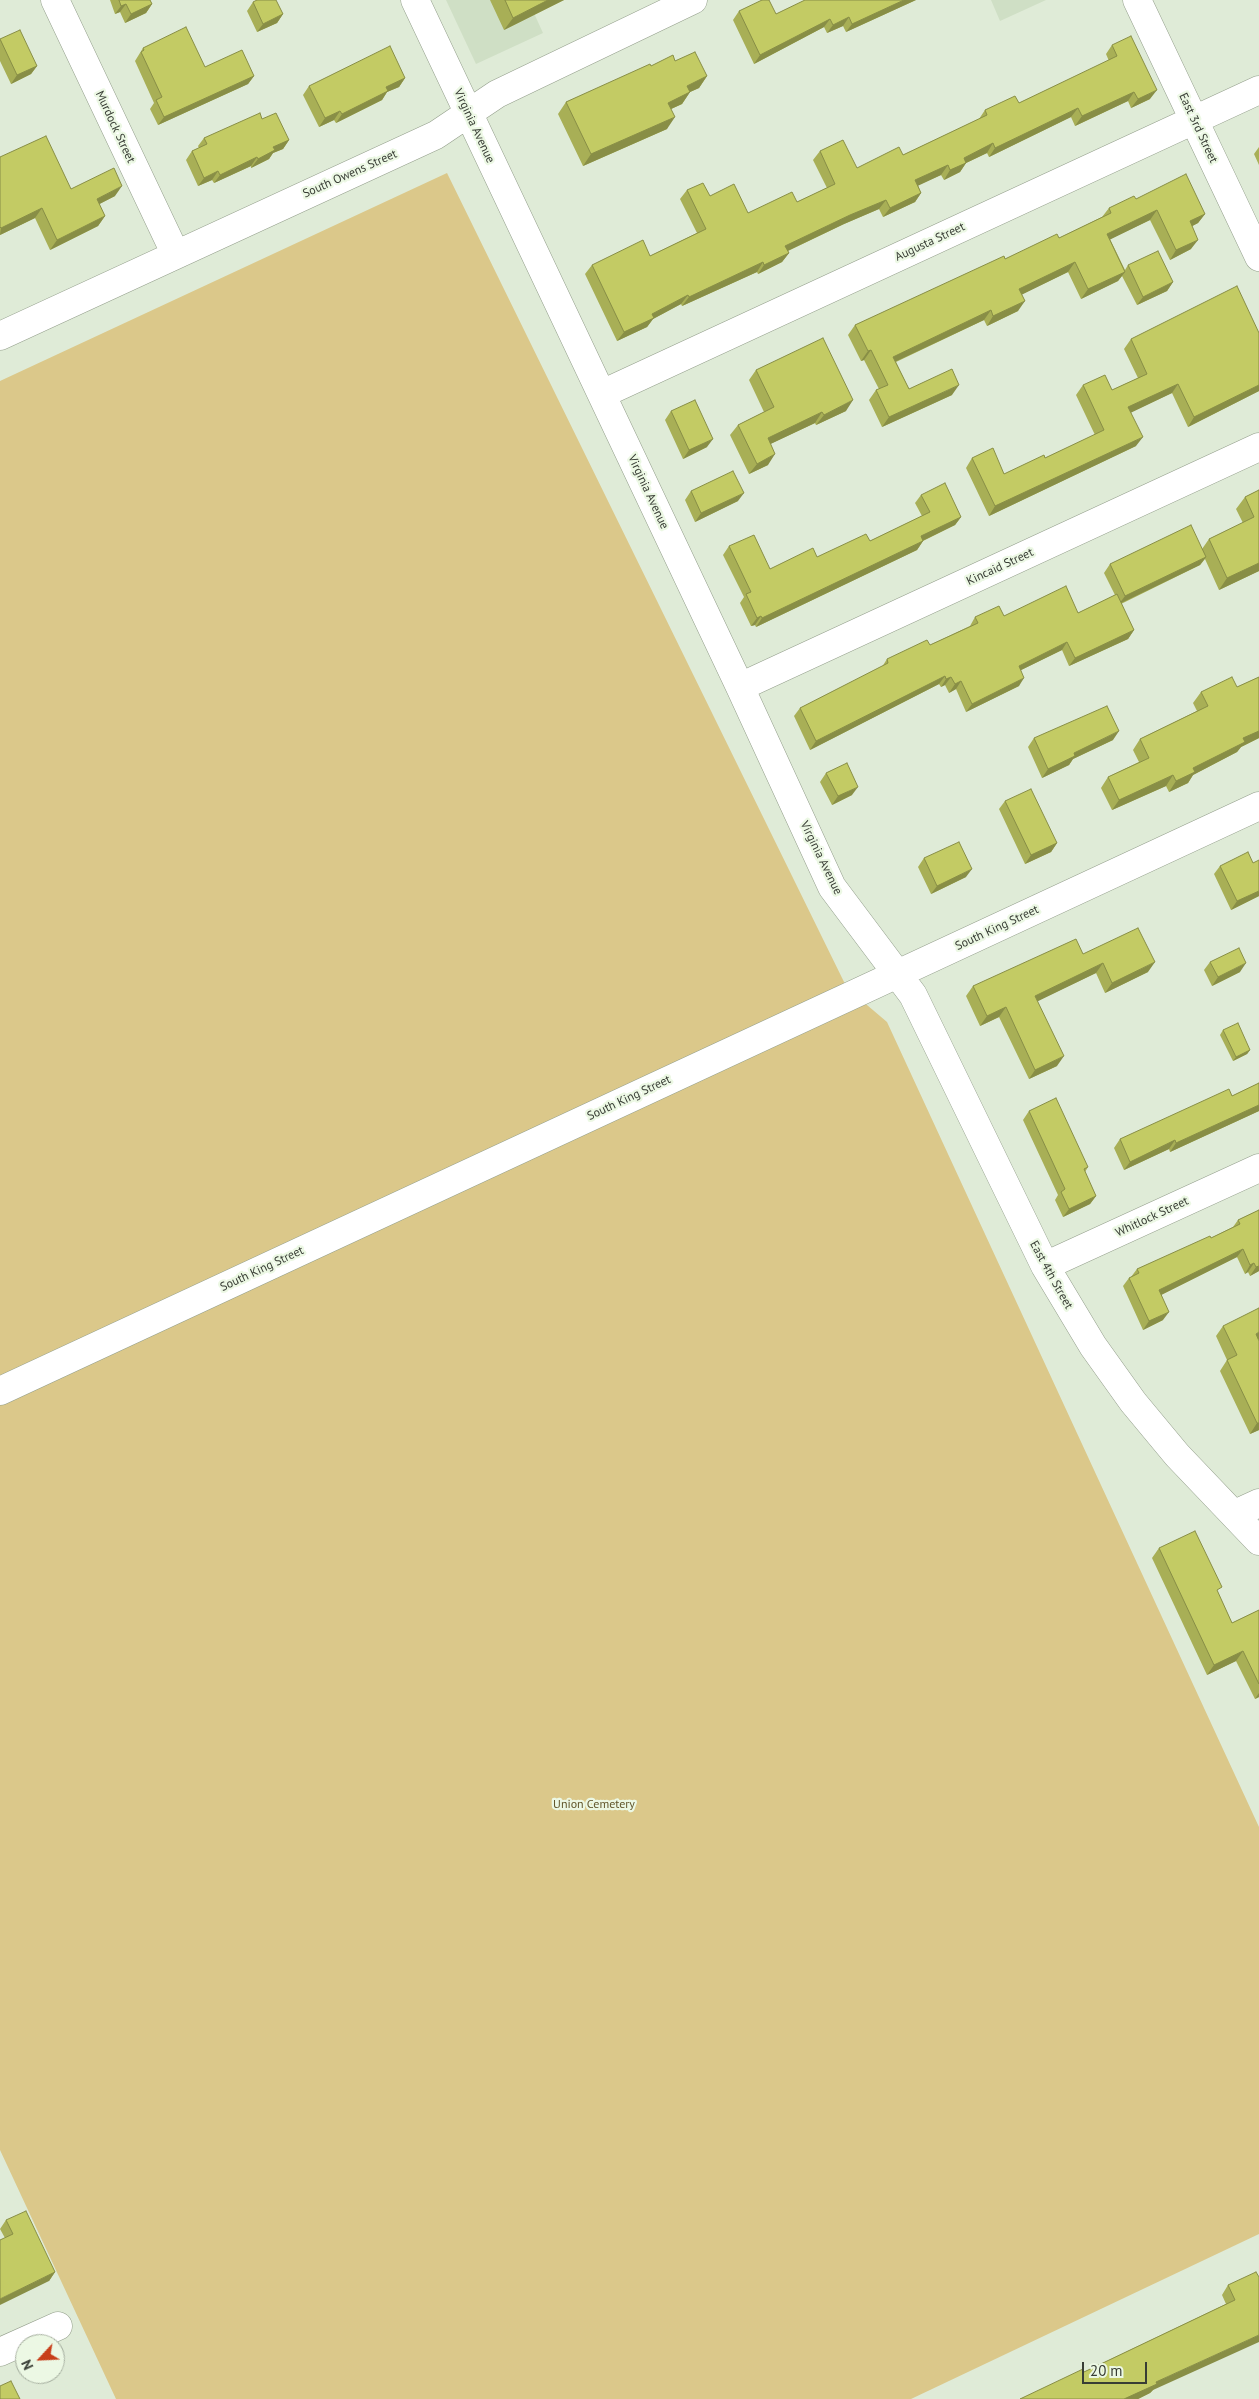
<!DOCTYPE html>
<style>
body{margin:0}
#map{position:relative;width:1259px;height:2399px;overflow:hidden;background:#dfebd7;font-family:"PT Sans",sans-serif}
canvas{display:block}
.north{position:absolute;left:15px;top:2334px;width:50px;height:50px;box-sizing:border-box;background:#ecf8e4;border:1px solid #a4ad9e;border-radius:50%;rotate:245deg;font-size:14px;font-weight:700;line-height:20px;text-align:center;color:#383d35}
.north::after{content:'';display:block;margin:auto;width:18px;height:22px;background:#c83f1a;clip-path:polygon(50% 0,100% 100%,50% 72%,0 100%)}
.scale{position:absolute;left:1082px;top:2362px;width:65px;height:22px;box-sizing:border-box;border:2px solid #383d35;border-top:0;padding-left:6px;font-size:15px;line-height:18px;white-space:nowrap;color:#383d35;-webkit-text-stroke:4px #ecf8e4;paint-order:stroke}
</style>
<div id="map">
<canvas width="1259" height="2399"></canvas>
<div class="north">N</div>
<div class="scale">20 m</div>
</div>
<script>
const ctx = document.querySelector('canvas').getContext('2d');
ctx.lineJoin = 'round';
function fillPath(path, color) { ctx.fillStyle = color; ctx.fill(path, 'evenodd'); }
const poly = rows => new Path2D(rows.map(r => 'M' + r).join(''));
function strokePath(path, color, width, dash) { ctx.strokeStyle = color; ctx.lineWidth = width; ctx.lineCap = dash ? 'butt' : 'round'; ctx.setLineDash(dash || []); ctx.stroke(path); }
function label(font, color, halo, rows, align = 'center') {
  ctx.font = font + ' "PT Sans",sans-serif'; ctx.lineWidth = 4.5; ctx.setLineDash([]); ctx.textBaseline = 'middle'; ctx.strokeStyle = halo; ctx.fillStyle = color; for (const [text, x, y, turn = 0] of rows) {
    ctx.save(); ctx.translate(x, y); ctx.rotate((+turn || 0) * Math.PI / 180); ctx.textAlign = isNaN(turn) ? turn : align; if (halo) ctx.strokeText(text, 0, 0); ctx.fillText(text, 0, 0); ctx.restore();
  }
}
const built = poly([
 [446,0,528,0,543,33,476,64],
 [991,0,1046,0,1000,21]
]);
const green = poly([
 [447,173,847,988,887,1022,1259,1827,1259,2234,911,2399,116,2399,0,2150,0,381]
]);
const minor = poly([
 [55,0,175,253],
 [415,0,740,687,832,887,913,995,1045,1266,1093,1346,1133,1402,1177,1455,1259,1541],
 [1137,0,1259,257],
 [0,336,436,135,497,94,693,0],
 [602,394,1259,90],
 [740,687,1259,447],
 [1045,1266,1259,1168],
 [0,1391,1259,806],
 [1235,1514,1259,1503],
 [0,2352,58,2326]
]);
const wall = poly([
 [110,0,150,0,152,4,146,13,125,23,120,12,115,14],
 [490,0,564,0,504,30],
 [916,0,846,32,843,26,827,33,824,27,754,64,733,20,739,11,776,14],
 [253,2,283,14,277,23,257,32,247,11],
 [0,39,37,66,31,74,11,84,0,61],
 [1112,45,1150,99,1131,108,1128,101,1075,126,1071,117,989,157,987,153,966,163,960,172,944,180,941,175,918,185,921,193,915,202,883,217,879,209,844,224,788,251,789,253,782,262,758,274,757,272,682,306,681,304,653,319,647,327,617,341,585,274,592,265,650,256,697,233,680,199,687,190,710,196,748,213,797,202,827,188,813,160,820,151,857,168,903,155,979,119,985,110,1019,103,1109,61,1106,54],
 [143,48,205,67,254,76,248,84,158,125,150,109,154,103,135,61],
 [675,61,707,76,699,88,690,92,682,104,671,109,667,129,583,166,558,114,566,102,651,66],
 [405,78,399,87,387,92,382,100,336,123,334,120,319,127,303,95,309,86],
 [262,119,289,140,283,149,273,153,269,159,251,168,251,166,214,183,212,180,198,186,186,160,192,151,199,148,198,146,204,138],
 [1259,147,1259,165,1254,154],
 [0,157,71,189,115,196,99,204,105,216,98,226,50,250,35,218,0,235],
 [1136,199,1205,214,1198,223,1192,226,1191,249,1170,260,1150,220,1110,239,1125,270,1128,265,1173,282,1167,291,1137,305,1122,276,1118,281,1081,299,1068,272,1022,294,1018,311,987,326,984,320,896,362,909,389,952,395,882,427,869,400,876,390,879,389,864,360,861,361,848,335,855,325,1005,259,1059,238,1102,217,1109,208],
 [1259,333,1259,391,1188,427,1172,393,1131,412,1136,446,989,516,966,468,972,458,1004,474,1045,458,1095,435,1076,395,1083,385,1112,390,1138,378,1124,349,1131,339],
 [756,370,846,411,816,425,815,423,770,444,768,465,749,474,730,435,738,425,764,412,749,380],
 [671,411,707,447,683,459,665,420],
 [1259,490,1259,571,1219,590,1205,559,1200,565,1121,604,1134,630,1128,639,1069,666,1062,650,1021,670,1019,686,966,712,956,689,949,693,945,685,941,687,939,684,810,750,794,716,800,708,882,667,887,659,930,645,970,626,975,617,1078,613,1115,595,1104,573,1110,564,1202,549,1209,539,1243,523,1236,509,1245,497],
 [691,491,738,501,695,522,685,500],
 [921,495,961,517,955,525,923,541,917,550,756,627,755,625,751,626,740,603,744,597,723,555,729,546,770,569,817,557,870,541,922,516,915,503],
 [1259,677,1259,738,1241,747,1237,752,1193,775,1188,783,1169,792,1166,786,1112,810,1101,788,1108,777,1139,762,1133,750,1140,739,1197,711,1193,703,1201,692,1237,687],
 [1034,738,1113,740,1073,759,1069,765,1042,778,1028,747],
 [826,773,852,795,832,805,820,782],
 [1005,801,1057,843,1051,852,1025,864,999,809],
 [924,858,966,877,931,894,918,867],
 [1253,863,1259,896,1231,910,1214,874,1220,866],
 [1083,954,1148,972,1105,993,1096,973,1037,1001,1057,1066,1029,1079,999,1017,980,1026,966,996,973,986],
 [1210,962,1240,972,1212,986,1204,970],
 [1223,1030,1250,1050,1247,1054,1233,1061,1220,1035],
 [1259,1083,1259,1111,1170,1152,1169,1149,1124,1170,1114,1148,1120,1139,1232,1096],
 [1029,1111,1088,1167,1085,1172,1096,1196,1090,1204,1063,1217,1055,1200,1058,1195,1023,1120],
 [1259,1210,1259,1271,1250,1276,1248,1272,1245,1274,1237,1257,1161,1295,1163,1320,1143,1330,1123,1286,1129,1278,1131,1277,1137,1269,1211,1238,1233,1227,1238,1220],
 [1223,1326,1258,1339,1259,1341,1259,1430,1250,1434,1220,1371,1227,1360,1216,1336],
 [1159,1548,1218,1593,1232,1623,1259,1610,1259,1697,1255,1699,1236,1661,1207,1675,1152,1558],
 [6,2220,55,2272,49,2281,5,2238,0,2229],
 [1259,2277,1153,2390,1150,2393,1138,2399,1020,2399,1084,2372,1226,2304,1222,2295,1228,2285]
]);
const shadedWall = poly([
 [548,0,564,0,504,30,513,18],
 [904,0,916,0,846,32,852,24],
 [126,4,120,12,115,14,121,6],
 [152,4,146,13,125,23,131,14],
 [283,14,277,23,257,32,263,24],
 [849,17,843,26,827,33,833,25],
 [830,19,824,27,754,64,760,55],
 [37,66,31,74,11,84,17,75],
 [254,76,248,84,158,125,164,117],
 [707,76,699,88,690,92,682,104,660,114,668,103,687,86],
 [405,78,399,87,387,92,382,100,336,123,342,114,386,87],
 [1157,90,1150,99,1131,108,1138,99],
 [1134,92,1128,101,1075,126,1082,116],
 [1078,108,1071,117,989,157,995,148],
 [340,111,334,120,319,127,325,118],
 [675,117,667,129,583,166,591,154],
 [289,140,283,149,273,153,269,159,251,168,258,159,273,147],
 [993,143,987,153,966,163,960,172,944,180,950,170,964,158],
 [257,157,251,166,214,183,220,175],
 [948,165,941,175,909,190,915,180],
 [218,171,212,180,198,186,204,178],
 [122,186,115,196,90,209,97,199],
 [921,193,915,202,883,217,890,208],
 [886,200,879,209,844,224,779,255,785,246,850,215],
 [42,208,35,218,0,235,1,228],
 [1157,210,1150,220,1101,244,1107,234],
 [1205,214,1198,223,1183,231,1190,221],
 [105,216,98,226,50,250,57,240],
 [1198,240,1191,249,1170,260,1176,250],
 [789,253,782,262,758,274,764,265],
 [763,262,757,272,682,306,689,297],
 [1075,262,1068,272,1013,299,1019,289],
 [1125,272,1118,281,1081,299,1088,289],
 [1173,282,1167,291,1137,305,1143,297],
 [688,295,681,304,653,319,647,327,617,341,624,332,652,314],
 [1025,301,1018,311,987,326,993,316],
 [991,310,984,320,886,366,893,357],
 [871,350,864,360,861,361,868,351],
 [1178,384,1172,393,1122,417,1128,407],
 [959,385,952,395,882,427,889,417],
 [1259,385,1259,391,1188,427,1194,417],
 [853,400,846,411,816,425,824,415],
 [822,412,815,423,760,449,768,438],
 [1143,437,1136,446,989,516,995,506],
 [713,439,707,447,683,459,689,450],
 [775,454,768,465,749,474,757,464],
 [744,493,738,501,695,522,701,513],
 [961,517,955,525,914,545,921,536],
 [923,541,917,550,756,627,762,618],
 [1206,557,1200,565,1119,604,1125,596],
 [1259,563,1259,571,1219,590,1227,578],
 [761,616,755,625,751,626,757,618],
 [1134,630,1128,639,1069,666,1075,658],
 [1067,642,1062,650,1013,674,1019,666],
 [945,676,939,684,810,750,816,741],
 [951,677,945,685,941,687,946,679],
 [1024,678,1019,686,966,712,972,704],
 [961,681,956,689,949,693,955,684],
 [1119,731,1113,740,1073,759,1069,765,1042,778,1048,769,1074,753],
 [1259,731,1259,738,1241,747,1237,752,1193,775,1188,783,1169,792,1176,781,1193,768,1243,738],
 [1173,775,1166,786,1112,810,1119,800],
 [858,787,852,795,832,805,838,796],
 [1057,843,1051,852,1025,864,1031,855],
 [972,869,966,877,931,894,937,886],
 [1259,891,1259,896,1231,910,1237,901],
 [1155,962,1148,972,1105,993,1112,983],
 [1103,963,1096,973,1028,1006,1035,996],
 [1246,963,1240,972,1212,986,1218,977],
 [1006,1007,999,1017,980,1026,987,1016],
 [1250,1050,1247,1054,1233,1061,1236,1057],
 [1064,1056,1057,1066,1029,1079,1035,1070],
 [1259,1105,1259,1111,1170,1152,1176,1143],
 [1175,1140,1169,1149,1124,1170,1130,1162],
 [1096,1196,1090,1204,1063,1217,1069,1209],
 [1243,1249,1237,1257,1153,1299,1159,1290],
 [1254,1263,1248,1272,1245,1274,1250,1265],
 [1259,1266,1259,1271,1250,1276,1256,1267],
 [1169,1312,1163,1320,1143,1330,1149,1321],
 [1259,1332,1259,1339,1248,1344,1256,1334],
 [1257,1423,1259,1423,1259,1430,1250,1434],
 [1243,1651,1236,1661,1207,1675,1214,1665],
 [1259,1693,1259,1697,1255,1699],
 [55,2272,49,2281,0,2305,0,2299],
 [1259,2335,1259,2342,1153,2390,1150,2393,1138,2399,1124,2399,1156,2382]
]);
const building = poly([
 [119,0,150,0,152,4,131,14,126,4,121,6,119,0],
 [257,0,276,0,283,14,263,24,253,2,257,0],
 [505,0,548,0,513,18,505,0],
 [762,0,769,0,776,14,805,0,904,0,852,24,849,17,833,25,830,19,760,55,739,11,762,0],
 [186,27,205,67,242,50,254,76,164,117,156,100,162,97,141,52,144,50,143,48,186,27],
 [20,30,37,66,17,75,0,39,20,30],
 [1131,36,1157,90,1138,99,1134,92,1082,116,1078,108,995,148,993,143,964,158,966,163,950,170,948,165,915,180,921,193,890,208,886,200,850,215,785,246,789,253,764,265,763,262,689,297,688,295,652,314,654,318,624,332,592,265,643,240,650,256,706,229,687,190,703,183,710,196,734,184,748,213,792,192,797,202,835,184,820,151,843,140,857,168,899,147,903,155,987,115,985,110,1015,96,1019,103,1117,56,1112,45,1131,36],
 [390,46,405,78,386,87,388,91,342,114,340,111,325,118,309,86,390,46],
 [695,52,707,76,687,86,690,92,668,103,675,117,591,154,566,102,650,64,651,66,673,55,675,61,695,52],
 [260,113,262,119,276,113,289,140,273,147,275,150,258,159,257,157,220,175,218,171,204,178,192,151,207,144,204,138,260,113],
 [46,136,71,189,114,168,122,186,97,199,105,216,57,240,42,208,1,228,0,227,0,157,46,136],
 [1186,174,1205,214,1190,221,1198,240,1176,250,1157,210,1107,234,1125,272,1088,289,1075,262,1019,289,1025,301,993,316,991,310,893,357,909,389,952,369,959,385,889,417,876,390,888,385,871,350,868,351,855,325,1004,256,1005,259,1057,234,1059,238,1111,213,1109,208,1134,196,1136,199,1186,174],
 [1158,251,1173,282,1143,297,1128,265,1158,251],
 [1237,286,1259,333,1259,385,1194,417,1178,384,1128,407,1143,437,995,506,972,458,993,448,1004,474,1044,455,1045,458,1104,430,1083,385,1105,375,1112,390,1147,374,1131,339,1237,286],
 [823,338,853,400,824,415,822,412,768,438,775,454,757,464,738,425,774,407,756,370,823,338],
 [695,400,713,439,689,450,671,411,695,400],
 [733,471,744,493,701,513,691,491,733,471],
 [945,483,961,517,921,536,923,541,762,618,761,616,757,618,746,594,751,592,729,546,754,535,770,569,813,548,817,557,866,534,870,541,930,512,921,495,945,483],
 [1259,490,1259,563,1227,578,1209,539,1254,517,1245,497,1259,490],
 [1191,525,1206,557,1125,596,1110,564,1191,525],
 [1066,586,1078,613,1117,594,1134,630,1075,658,1067,642,1019,666,1024,678,972,704,961,681,955,684,951,677,946,679,945,676,816,741,800,708,888,663,887,659,927,640,930,645,978,623,975,617,999,606,1004,616,1066,586],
 [1232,677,1237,687,1259,677,1259,731,1243,738,1245,742,1193,768,1195,772,1176,781,1173,775,1119,800,1108,777,1149,758,1140,739,1208,706,1201,692,1232,677],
 [1107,706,1119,731,1074,753,1075,756,1048,769,1034,738,1107,706],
 [847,763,858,787,838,796,826,773,847,763],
 [1031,789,1057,843,1031,855,1005,801,1031,789],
 [959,842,972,869,937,886,924,858,959,842],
 [1248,852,1253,863,1259,860,1259,891,1237,901,1220,866,1248,852],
 [1138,928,1155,962,1112,983,1103,963,1035,996,1064,1056,1035,1070,1006,1007,987,1016,973,986,1076,939,1083,954,1138,928],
 [1239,948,1246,963,1218,977,1210,962,1239,948],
 [1238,1023,1250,1050,1236,1057,1223,1030,1238,1023],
 [1259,1083,1259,1105,1176,1143,1175,1140,1130,1162,1120,1139,1229,1089,1232,1096,1259,1083],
 [1056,1098,1088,1167,1084,1169,1096,1196,1069,1209,1061,1192,1065,1189,1029,1111,1056,1098],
 [1259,1210,1259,1266,1256,1267,1254,1263,1250,1265,1243,1249,1159,1290,1169,1312,1149,1321,1129,1278,1139,1273,1137,1269,1210,1236,1211,1238,1240,1224,1238,1220,1259,1210],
 [1259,1308,1259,1332,1256,1334,1259,1341,1259,1423,1257,1423,1227,1360,1237,1355,1223,1326,1259,1308],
 [1195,1531,1222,1587,1217,1590,1232,1623,1259,1610,1259,1684,1243,1651,1214,1665,1159,1548,1195,1531],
 [26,2211,55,2272,0,2299,0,2240,13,2234,6,2220,26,2211],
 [1256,2272,1259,2277,1259,2335,1156,2382,1157,2384,1124,2399,1020,2399,1083,2369,1084,2372,1235,2300,1228,2285,1256,2272],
 [11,2381,20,2399,0,2399,0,2386,11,2381]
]);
const streetNames = [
 ["Virginia Avenue",474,126,65],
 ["Murdock Street",115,127,65],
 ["East 3rd Street",1198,128,65],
 ["South Owens Street",350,174,-24],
 ["Augusta Street",930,242,-25],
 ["Virginia Avenue",648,492,65],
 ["Kincaid Street",1000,567,-25],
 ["Virginia Avenue",821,858,64],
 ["South King Street",997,928,-25],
 ["South King Street",629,1098,-25],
 ["Whitlock Street",1152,1217,-25],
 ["South King Street",262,1269,-25],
 ["East 4th Street",1051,1275,61]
];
const parkNames = [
 ["Union Cemetery",594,1805]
];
fillPath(built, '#cfdfc5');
fillPath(green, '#dbc88a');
strokePath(minor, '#939e8b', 29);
strokePath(minor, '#fff', 28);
fillPath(wall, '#a8af56');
fillPath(shadedWall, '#888e46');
fillPath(building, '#c3cb64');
strokePath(building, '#888e46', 1);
label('12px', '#383d35', '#ecf8e4', streetNames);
label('12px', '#61552a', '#ecf8e4', parkNames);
</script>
